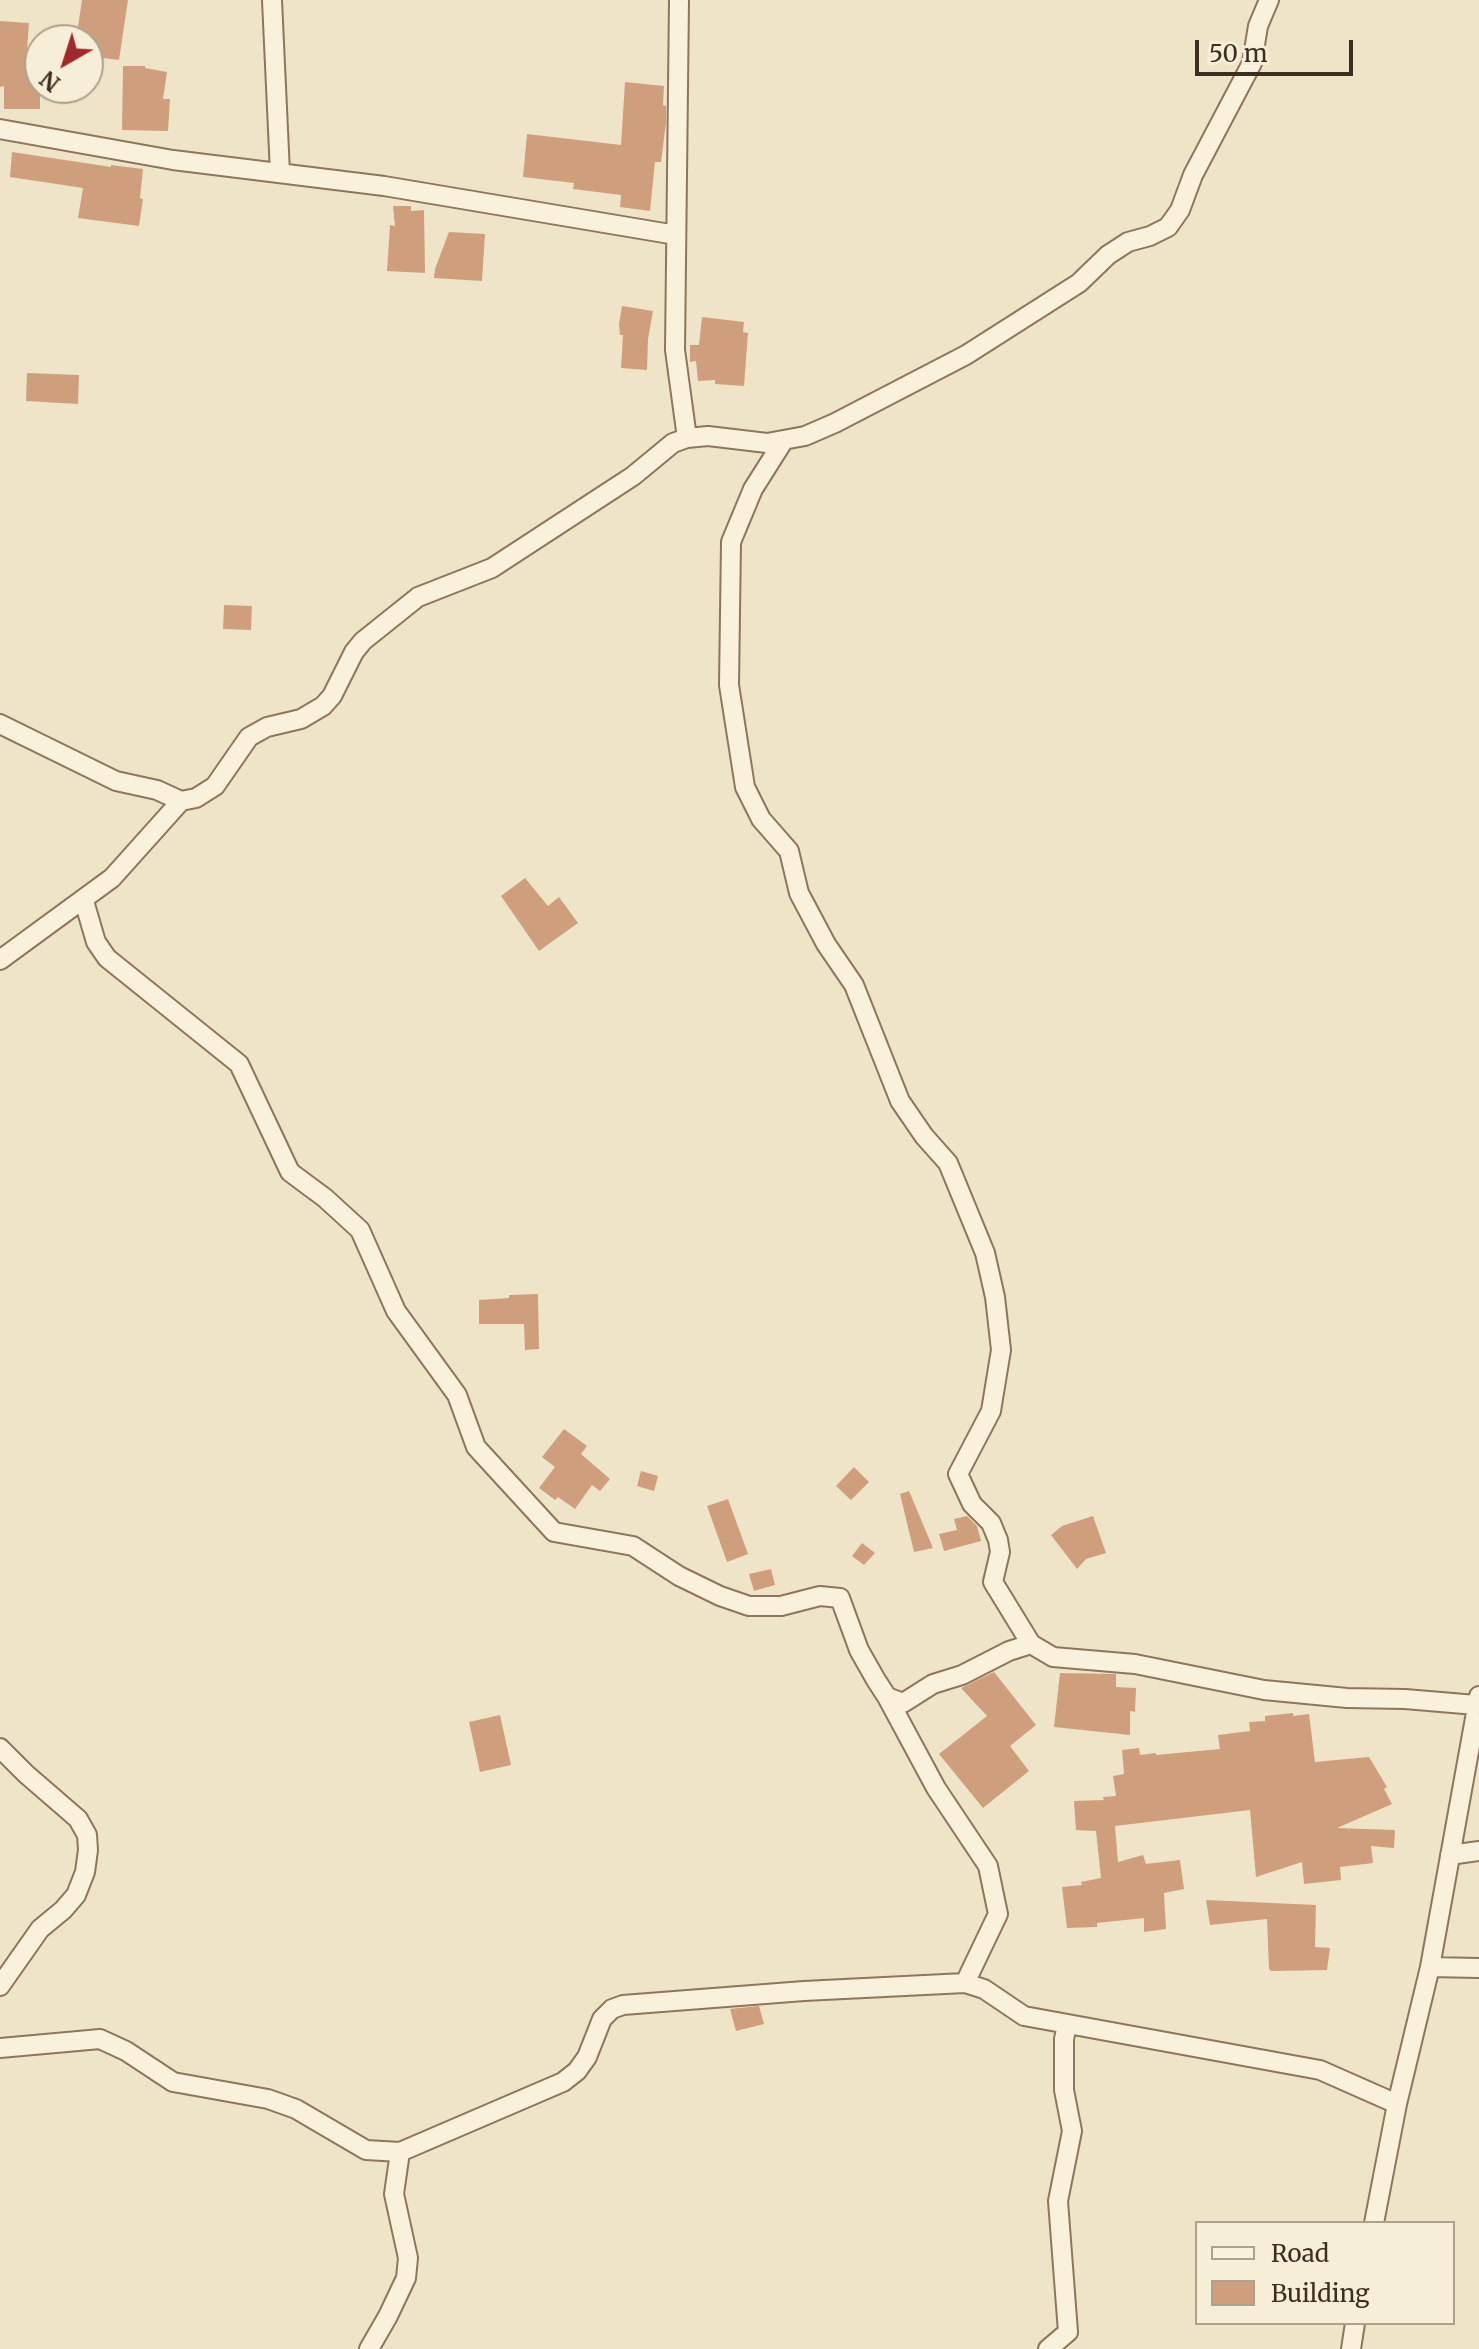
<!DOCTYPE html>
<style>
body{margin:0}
#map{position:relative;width:1479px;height:2349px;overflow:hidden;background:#f0e4c8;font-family:Merriweather,serif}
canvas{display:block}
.legend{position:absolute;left:1195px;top:2221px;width:260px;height:104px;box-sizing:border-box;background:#f7eed8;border:2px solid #ada18e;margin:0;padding:10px 14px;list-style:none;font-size:24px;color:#3d2e20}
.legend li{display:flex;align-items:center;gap:16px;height:40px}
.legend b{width:40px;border:2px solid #ada18e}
.north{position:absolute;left:24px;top:24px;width:80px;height:80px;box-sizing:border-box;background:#f7eed8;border:2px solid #ada18e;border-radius:50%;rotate:219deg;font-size:22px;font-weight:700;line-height:32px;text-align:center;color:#3d2e20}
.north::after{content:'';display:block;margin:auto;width:28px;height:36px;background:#9e2a2b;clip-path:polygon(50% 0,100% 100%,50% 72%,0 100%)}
.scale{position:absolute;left:1195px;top:40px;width:158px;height:36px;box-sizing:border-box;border:4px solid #3d2e20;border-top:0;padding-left:10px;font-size:24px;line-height:28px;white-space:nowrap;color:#3d2e20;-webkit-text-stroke:6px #f7eed8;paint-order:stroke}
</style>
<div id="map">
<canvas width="1479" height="2349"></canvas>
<ul class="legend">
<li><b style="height:10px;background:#faf1dc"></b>Road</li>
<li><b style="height:22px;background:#cf9f7d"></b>Building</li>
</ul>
<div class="north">N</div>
<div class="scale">50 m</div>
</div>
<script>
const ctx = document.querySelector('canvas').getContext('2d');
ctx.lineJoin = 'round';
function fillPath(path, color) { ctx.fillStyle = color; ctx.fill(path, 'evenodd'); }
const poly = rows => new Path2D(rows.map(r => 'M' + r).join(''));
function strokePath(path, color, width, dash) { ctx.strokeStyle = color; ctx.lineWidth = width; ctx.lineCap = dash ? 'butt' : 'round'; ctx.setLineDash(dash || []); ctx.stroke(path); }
const building = poly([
 [82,0,128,0,119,60,88,56,88,40,76,40],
 [0,21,29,23,27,50,40,51,40,109,4,109,4,86,0,87],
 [123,66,145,66,145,68,167,72,163,99,170,99,168,131,122,130],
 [625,82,664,86,663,105,666,106,666,123,661,162,655,162,650,211,620,207,621,195,573,189,574,183,523,177,527,134,621,145],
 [12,152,111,167,111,165,143,169,140,198,143,199,139,226,78,218,83,188,10,177],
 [393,206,411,206,411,211,424,210,425,273,387,271,390,225,395,226],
 [449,232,485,234,482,281,434,278,435,269],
 [622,306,653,311,648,339,647,370,621,368,623,335,620,335,619,324],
 [702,317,744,322,743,332,748,333,744,386,715,384,715,380,698,381,696,361,690,362,690,345,699,345],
 [27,373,79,375,78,404,26,401],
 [224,605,252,606,251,630,223,629],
 [525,878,548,906,559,897,578,923,539,951,501,896],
 [538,1294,539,1349,525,1350,524,1324,479,1324,479,1300,509,1298,509,1295],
 [564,1429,587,1446,581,1454,610,1479,600,1491,592,1485,575,1509,558,1497,555,1500,539,1488,555,1467,542,1457],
 [854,1467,869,1482,851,1500,836,1486],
 [641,1471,658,1476,654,1491,637,1486],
 [909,1491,933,1548,914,1552,900,1494],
 [728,1499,748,1554,727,1562,707,1506],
 [967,1516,977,1526,981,1541,944,1551,939,1534,957,1530,954,1519],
 [1093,1516,1106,1553,1086,1559,1077,1569,1051,1535,1062,1526],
 [862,1543,875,1553,864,1565,852,1556],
 [771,1569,775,1585,754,1591,749,1574],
 [994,1672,1036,1725,1010,1746,1029,1771,983,1808,939,1754,987,1716,961,1688],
 [1060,1673,1116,1674,1116,1687,1136,1688,1135,1712,1130,1711,1130,1735,1054,1727],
 [1293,1713,1293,1716,1309,1714,1315,1762,1369,1757,1387,1787,1384,1789,1392,1804,1337,1828,1395,1830,1394,1848,1371,1846,1373,1863,1340,1867,1341,1880,1304,1884,1302,1862,1256,1877,1250,1810,1115,1826,1118,1862,1143,1855,1146,1864,1180,1860,1184,1889,1164,1893,1166,1929,1144,1932,1144,1918,1097,1923,1097,1927,1067,1928,1062,1887,1082,1885,1081,1882,1101,1878,1096,1831,1076,1830,1074,1801,1104,1800,1103,1797,1116,1796,1113,1776,1124,1774,1122,1750,1139,1748,1140,1755,1156,1753,1156,1755,1220,1749,1218,1735,1250,1731,1249,1722,1265,1721,1265,1716],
 [500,1715,511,1765,480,1772,469,1722],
 [1206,1900,1316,1905,1315,1947,1330,1948,1327,1970,1271,1971,1269,1969,1267,1919,1210,1925],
 [759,2006,764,2024,736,2031,730,2009]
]);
const street = poly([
 [272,0,280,173],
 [679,0,675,350,687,438],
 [0,129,173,160,384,186,676,235],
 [784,440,753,489,731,542,729,685,745,787,761,819,789,851,799,893,826,944,854,985,900,1101,924,1136,948,1163,985,1253,995,1297,1001,1350,991,1411,958,1474,972,1504,991,1523,998,1540,1000,1552,993,1582,1031,1644],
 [0,724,116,781,157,790,181,801],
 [84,901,96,942,107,958,239,1064,290,1172,325,1198,360,1230,396,1311,457,1395,476,1447,554,1532,633,1546,679,1576,720,1596,749,1606,781,1606,820,1596,840,1598,859,1650,876,1680,887,1697,903,1703,933,1684,962,1675,1009,1651,1031,1644,1053,1657,1135,1664,1264,1690,1347,1698,1405,1699,1476,1705],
 [0,960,112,878,181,801,196,798,215,786,249,737,267,727,301,719,323,706,332,696,354,652,363,641,418,597,492,568,633,476,673,443,687,438,708,436,767,443,805,436,835,423,966,355,1079,283,1108,255,1128,242,1150,236,1168,227,1180,210,1193,175,1252,63,1258,26,1269,0],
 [887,1697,936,1788,988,1866,998,1914,965,1983],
 [0,1748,26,1774,78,1819,87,1835,88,1850,85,1872,76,1895,63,1910,40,1929,0,1986],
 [1450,1855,1479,1851],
 [1430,1967,1479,1968],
 [0,2048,100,2039,126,2051,173,2082,268,2099,296,2109,366,2150,400,2152,563,2082,577,2071,587,2057,602,2019,612,2009,623,2005,804,1991,965,1983,984,1989,1024,2016,1320,2070,1397,2104],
 [1374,2223,1397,2104,1430,1967,1479,1696],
 [369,2349,388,2316,406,2278,408,2258,394,2194,400,2152],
 [1048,2349,1068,2332,1058,2201,1072,2131,1064,2090,1064,2039,1067,2025],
 [1351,2349,1355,2323]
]);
fillPath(building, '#cf9f7d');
strokePath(street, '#8d765c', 22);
strokePath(street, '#faf1dc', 18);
</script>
